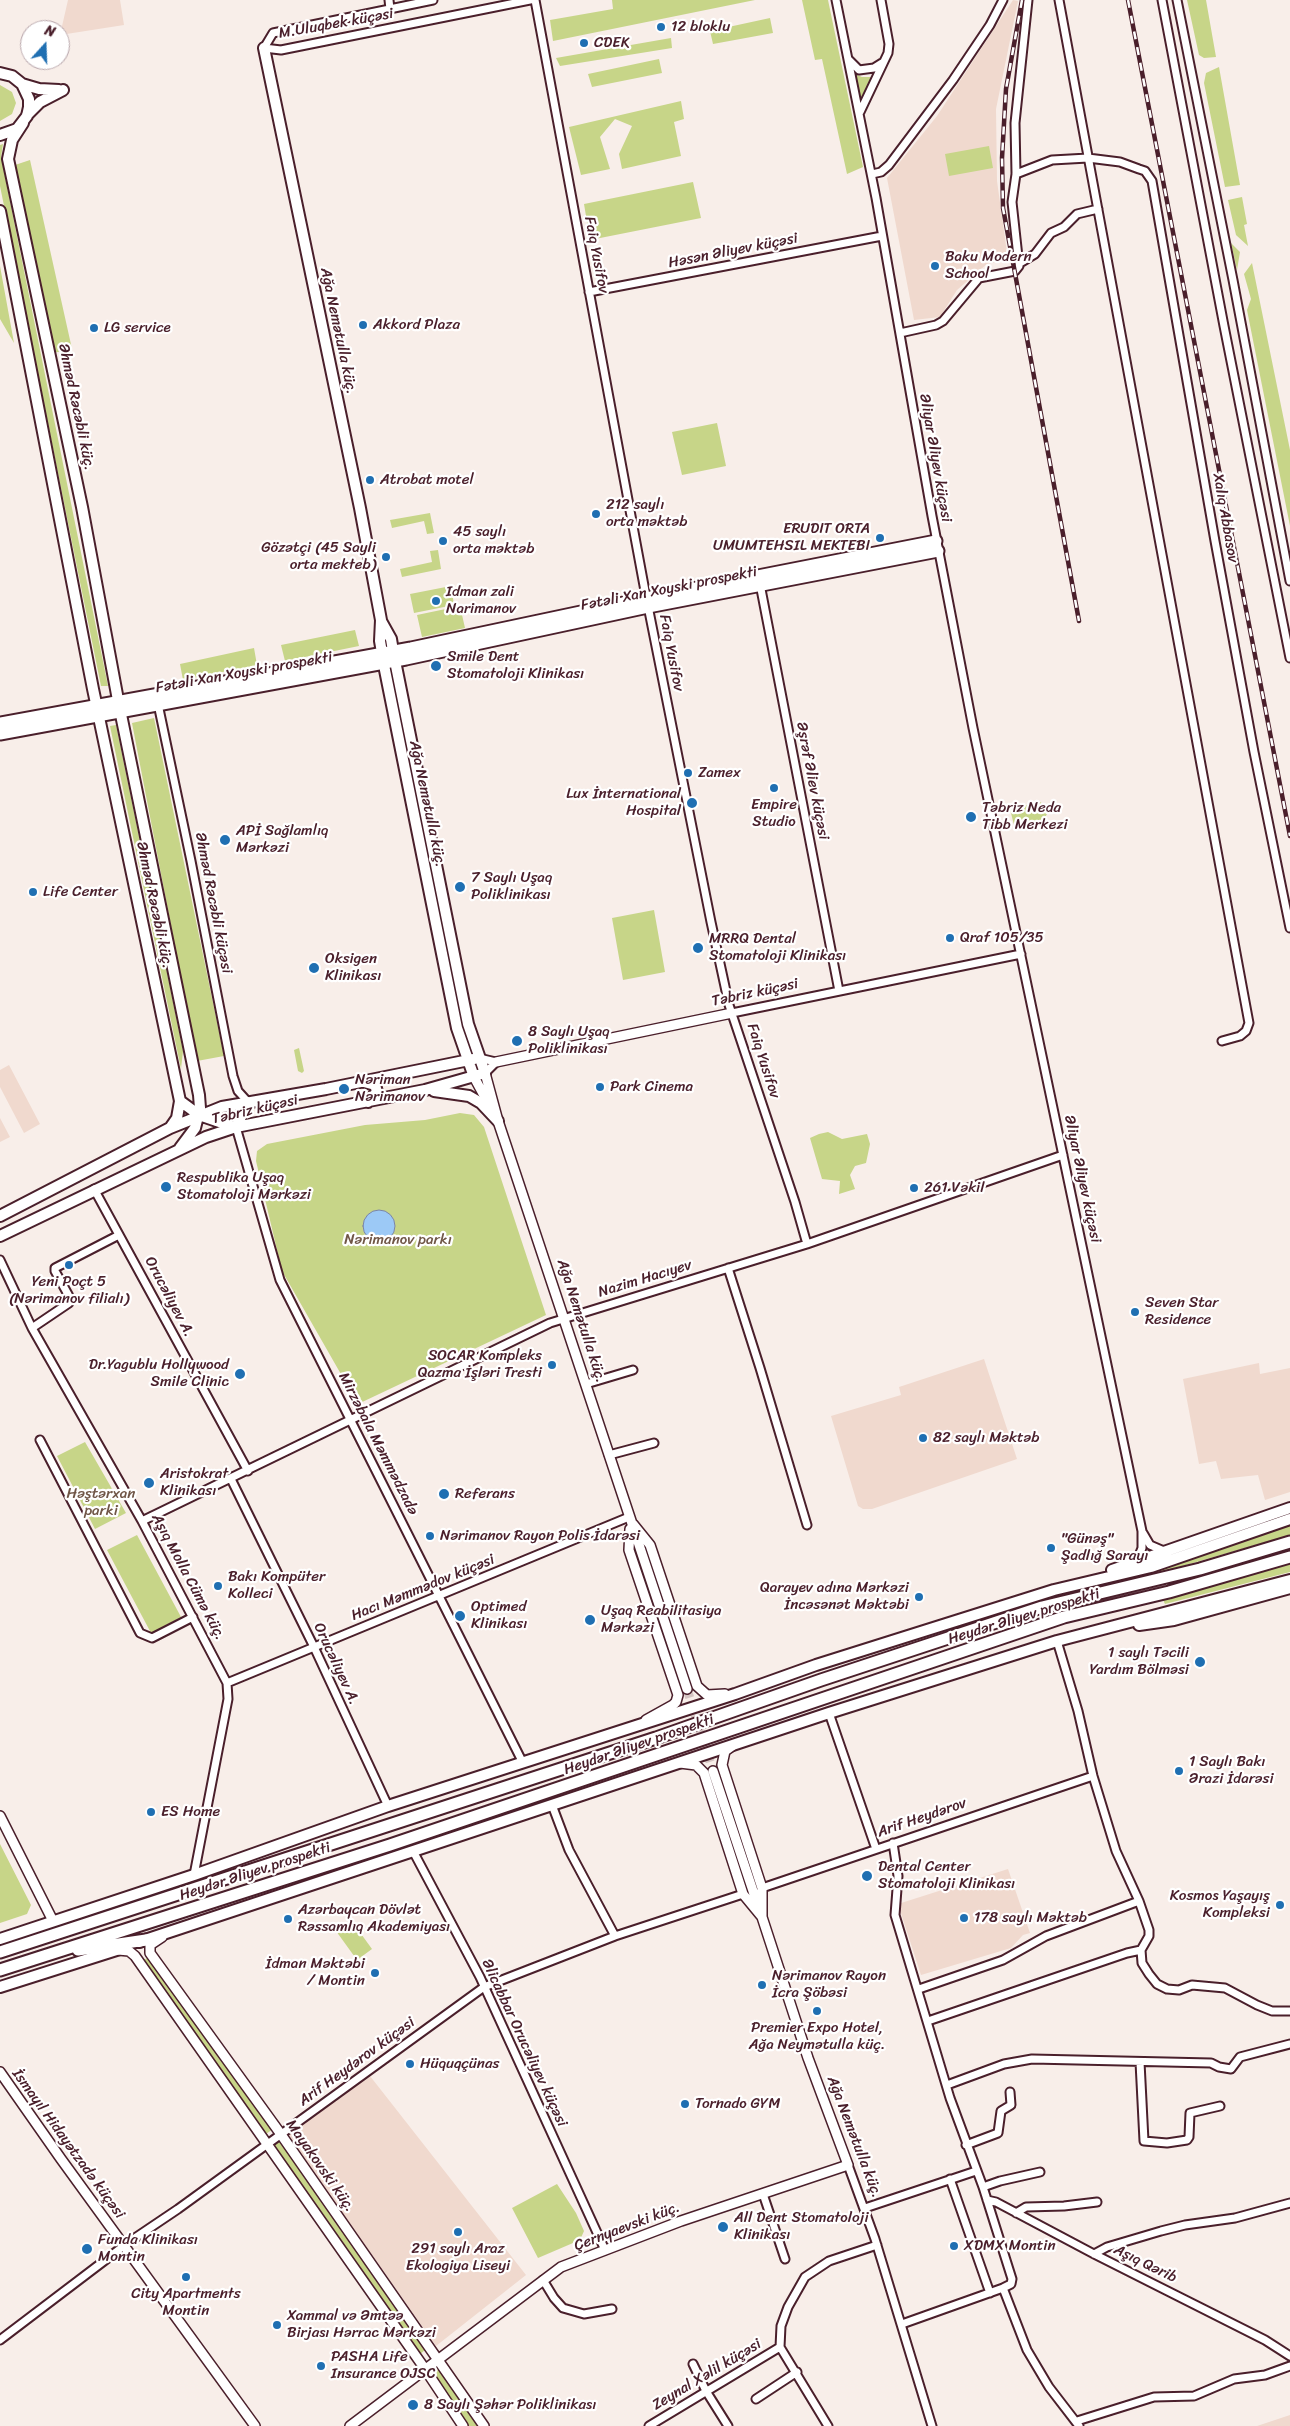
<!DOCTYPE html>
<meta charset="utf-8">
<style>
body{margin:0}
#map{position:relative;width:1290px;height:2426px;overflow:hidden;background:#f8eee9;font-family:Sriracha,sans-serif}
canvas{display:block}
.north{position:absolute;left:20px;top:20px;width:50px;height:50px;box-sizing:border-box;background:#fff;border:1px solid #b7a5aa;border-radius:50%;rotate:20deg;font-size:14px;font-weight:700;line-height:20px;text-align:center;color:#4a1f2b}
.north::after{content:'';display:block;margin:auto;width:18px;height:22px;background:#1f6fb2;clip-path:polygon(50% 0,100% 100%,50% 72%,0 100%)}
</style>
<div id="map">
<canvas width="1290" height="2426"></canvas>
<div class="north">N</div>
</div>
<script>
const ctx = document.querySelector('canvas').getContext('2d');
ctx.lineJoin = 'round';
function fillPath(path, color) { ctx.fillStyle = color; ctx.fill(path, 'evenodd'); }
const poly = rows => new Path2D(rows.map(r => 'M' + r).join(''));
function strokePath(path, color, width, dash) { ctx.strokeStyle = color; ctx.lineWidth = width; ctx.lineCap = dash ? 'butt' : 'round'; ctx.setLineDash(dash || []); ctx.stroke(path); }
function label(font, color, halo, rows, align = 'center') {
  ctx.font = font + ' Sriracha,sans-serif'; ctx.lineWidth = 4.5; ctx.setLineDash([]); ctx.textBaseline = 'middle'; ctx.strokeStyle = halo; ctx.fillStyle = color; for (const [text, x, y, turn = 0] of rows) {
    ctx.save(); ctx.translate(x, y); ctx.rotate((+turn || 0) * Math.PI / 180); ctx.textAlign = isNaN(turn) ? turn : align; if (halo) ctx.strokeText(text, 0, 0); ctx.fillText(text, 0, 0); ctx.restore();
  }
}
const built = poly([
 [68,0,120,0,124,25,60,35],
 [1013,0,1018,1,996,109,997,181,1008,260,987,264,957,290,940,317,914,320,887,178,937,116],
 [9,1065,40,1124,24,1133,0,1087,0,1070],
 [0,1118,10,1137,0,1142],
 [984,1359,1017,1459,872,1509,863,1509,858,1506,831,1416,901,1395,899,1387],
 [1259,1363,1260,1374,1290,1368,1290,1492,1265,1500,1258,1475,1221,1479,1216,1461,1199,1464,1183,1379],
 [1008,1869,1030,1933,1023,1935,1011,1948,921,1975,898,1904],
 [370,2076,526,2275,436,2346,288,2135],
 [1290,2415,1290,2426,1257,2426]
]);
const green = poly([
 [612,0,755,0,553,41,550,20,613,9],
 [802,0,828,0,863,167,847,174,822,59,815,60],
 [1187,0,1206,0,1216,57,1204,58,1199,55],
 [770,18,773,33,713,44,710,31],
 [671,38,672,48,560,66,556,58],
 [659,59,662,73,592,87,588,74],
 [1219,67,1240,185,1225,187,1204,83,1206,73],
 [855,74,862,77,871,77,860,100],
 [0,85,12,92,16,103,12,114,0,121],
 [681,101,684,119,674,122,681,156,622,169,619,154,632,126,615,119,600,137,610,169,581,175,569,127],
 [3,144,1,157,108,686,101,686,0,186,0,145],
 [989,146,993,168,949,176,945,154],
 [30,160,72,349,53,353,15,165],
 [693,182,701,218,590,240,584,204],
 [1242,197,1247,224,1244,225,1248,246,1236,235,1228,200],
 [1231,243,1240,252,1237,270],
 [1252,263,1290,450,1290,526,1247,310,1251,299,1244,274],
 [0,266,14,343,0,319],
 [717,423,726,466,682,475,672,432],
 [430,513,434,533,427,534,424,521,392,528,390,520],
 [438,550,441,569,402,577,400,569,432,562,430,551],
 [451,586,454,605,414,613,410,594],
 [460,606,465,628,422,637,417,615],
 [355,630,359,646,285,661,281,645],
 [254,648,257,665,183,680,180,664],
 [154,718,224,1056,197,1061,132,723],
 [116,725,183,1051,181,1069,110,726],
 [1040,802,1046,806,1047,814,1043,821,1014,825,1010,809],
 [654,910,665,972,623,980,612,918],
 [299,1048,304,1071,302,1073,298,1071,294,1050],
 [460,1113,474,1115,484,1127,546,1315,358,1404,282,1271,256,1161,257,1151,267,1144,365,1125,425,1120],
 [828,1132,842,1139,867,1134,870,1144,866,1163,855,1166,850,1175,855,1189,839,1194,840,1181,822,1179,810,1138,819,1134],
 [85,1442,126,1513,95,1529,57,1456],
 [1290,1523,1290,1535,1155,1574,1154,1571],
 [137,1535,181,1617,151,1633,107,1550],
 [1290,1564,1290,1572,1165,1604,1163,1600],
 [0,1844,31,1905,27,1914,0,1923],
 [351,1920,372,1949,357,1960,336,1931],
 [149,1957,273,2129,266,2134,142,1961],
 [281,2141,425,2350,419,2355,274,2145],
 [557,2184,576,2213,584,2231,580,2240,538,2258,512,2208],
 [437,2364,478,2426,468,2426,430,2369]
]);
const water = poly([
 '363 1226a16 16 0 1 1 32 0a16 16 0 1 1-32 0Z'
]);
const tertiaryTunnel = poly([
 [687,1689,713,1771]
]);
const minor = poly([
 [389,0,390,9],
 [433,0,273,33,264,48,281,50,530,0],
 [535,0,645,591,711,922,729,1005,795,1202,807,1244],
 [836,0,876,198,932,516,973,728,1142,1531,1142,1548,1138,1558,1133,1561],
 [1059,0,1249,1023,1246,1031,1240,1036,1222,1041],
 [1162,0,1224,326,1290,658],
 [1177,0,1233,280,1290,581],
 [849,60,859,70,874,68,882,63],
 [860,112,888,53,889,44,881,0],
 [872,174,881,172,889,165,953,80,990,25,1003,0],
 [1016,174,1052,160,1088,158,1120,162,1139,169,1145,171,1152,181,1215,541,1254,752,1290,928],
 [1020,263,1035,254,1051,233,1064,227,1077,214,1098,209],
 [589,292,882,236],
 [900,333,936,325,943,321,979,278,1015,271,1019,266,1012,202,1016,174,1015,123,1028,0],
 [760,584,839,991],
 [158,704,191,861,233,1076,238,1091,248,1102],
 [732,1013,1021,954],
 [479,1058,496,1062,485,1073],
 [236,1127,280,1280,523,1763],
 [94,1189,248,1471],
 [0,1260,32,1328,142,1521,227,1683,228,1699,194,1875],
 [728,1268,760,1368,807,1525],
 [32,1328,69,1303,70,1298,55,1271,55,1268,119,1235],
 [586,1384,633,1370],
 [40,1440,140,1633,152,1638,193,1617],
 [609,1455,654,1443],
 [231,1479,314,1647,388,1806],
 [142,1521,550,1323,807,1244,1063,1155],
 [1143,1533,1150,1545,1164,1551],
 [1057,1641,1078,1711,1093,1776,1116,1851,1139,1901,1149,1930,1149,1936,1141,1950,1142,1963,1149,1974,1157,1984,1167,1989,1179,1990,1192,1985,1225,1988,1257,2005,1272,2011,1290,2011],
 [227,1683,629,1517],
 [829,1713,876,1849],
 [552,1805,569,1850,615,1936],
 [893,1843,898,1876,895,1915,950,2098,983,2187,1012,2279,1011,2284,1003,2288,902,2324],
 [413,1851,480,1977,605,2250],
 [762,1888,1093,1776],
 [919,1989,1003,1960,1046,1936,1139,1901],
 [928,2021,1127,1953,1141,1950],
 [1140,2062,1144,2141,1167,2143,1187,2140,1189,2137,1190,2113,1220,2106],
 [947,2085,1004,2064,1032,2059,1211,2063,1219,2067,1231,2069,1240,2057,1290,2044],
 [966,2145,998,2133,1001,2111,1011,2105,1010,2092],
 [848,2165,875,2239,932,2426],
 [950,2179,990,2293],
 [983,2187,1000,2181,1040,2172],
 [763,2194,785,2259],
 [987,2200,996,2202,1094,2254,1265,2340,1290,2356],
 [865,2208,976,2171],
 [1016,2213,1026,2207,1064,2206,1097,2202],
 [1094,2254,1107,2247,1161,2231,1185,2225,1235,2218,1290,2203],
 [543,2280,554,2298,563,2308,584,2314,612,2309],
 [1003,2288,1027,2350,1049,2387,1079,2426],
 [0,2340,129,2242,178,2209,484,1987,615,1936,743,1894],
 [693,2364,706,2391,728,2426],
 [756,2399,797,2372],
 [1077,2421,1154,2397,1194,2396,1234,2379,1265,2375,1290,2366],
 [649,2426,780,2347],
 [828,2426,780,2347,781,2326,788,2307,805,2277,829,2261,877,2245]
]);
const tertiary = poly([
 [496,1062,732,1013],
 [485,1073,498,1121,687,1689],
 [474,1077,493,1112],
 [633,1524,650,1545,697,1686,707,1695,725,1694],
 [630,1529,629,1550,678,1695,676,1702,673,1705,646,1720],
 [680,1763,696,1765,704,1773,743,1894,762,1917],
 [713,1771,759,1909],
 [0,1816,53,1921],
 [162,1937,150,1945,150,1953,280,2133,484,2426],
 [118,1950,129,1951,135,1956,425,2369,463,2426],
 [0,2072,61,2159,255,2426],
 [350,2426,561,2267,681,2221,848,2165,808,2058,762,1917,762,1888,722,1765,725,1751,732,1746]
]);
const secondary = poly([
 [264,48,360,508,381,620,380,641,385,670,457,1028,474,1077],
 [0,73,12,76,22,84,29,99,29,107,27,116,17,129,0,135],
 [22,84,39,89,59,90],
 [27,115,40,102,63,90],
 [23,123,12,140,8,159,82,507,118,700,199,1095,200,1108,195,1128,180,1148],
 [0,211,93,689,180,1101,177,1118,170,1128],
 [364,1082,375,1085,377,1092,368,1102],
 [434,1091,469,1096,481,1103,498,1121],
 [180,1101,199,1115,234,1127],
 [236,1127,248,1102],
 [0,1216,170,1128,222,1107,326,1089,474,1059],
 [0,1236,206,1137,236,1127,425,1090,485,1073,468,1024,393,651,391,639,381,621],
 [1112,1570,1290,1508],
 [1139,1625,1174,1620,1290,1588],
 [0,1939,194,1875,388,1806,735,1694,816,1665,1054,1590,1151,1567,1290,1519],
 [139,1942,829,1713,1057,1641,1290,1580],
 [0,1987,126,1947]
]);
const primary = poly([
 [0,723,411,648,661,595,936,541],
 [0,734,406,659,648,607,938,551]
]);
const trunk = poly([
 [78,1950,146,1940],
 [0,1952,656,1738,821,1680,1042,1607,1200,1569,1290,1542],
 [0,1970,390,1845,1064,1617,1169,1592,1290,1557]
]);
const rail = poly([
 [1022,0,1006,89,1002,158,1003,208,1079,621],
 [1128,0,1290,836]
]);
const markers = [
 [661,27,5,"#1f6fb2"],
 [584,43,5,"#1f6fb2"],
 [935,266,5,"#1f6fb2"],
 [363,325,5,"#1f6fb2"],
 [94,328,5,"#1f6fb2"],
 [370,480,5,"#1f6fb2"],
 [596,514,5,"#1f6fb2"],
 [880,538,5,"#1f6fb2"],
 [443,541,5,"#1f6fb2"],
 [386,557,5,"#1f6fb2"],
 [436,601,5,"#1f6fb2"],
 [436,666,6,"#1f6fb2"],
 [688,773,5,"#1f6fb2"],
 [774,788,5,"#1f6fb2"],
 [692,803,6,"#1f6fb2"],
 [971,817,6,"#1f6fb2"],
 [225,840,6,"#1f6fb2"],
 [460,887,6,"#1f6fb2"],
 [33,892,5,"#1f6fb2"],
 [950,938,5,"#1f6fb2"],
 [698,948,6,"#1f6fb2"],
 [314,968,6,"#1f6fb2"],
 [517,1041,6,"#1f6fb2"],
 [600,1087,5,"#1f6fb2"],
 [344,1089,6,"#1f6fb2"],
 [166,1187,6,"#1f6fb2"],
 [914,1188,5,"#1f6fb2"],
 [69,1265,5,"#1f6fb2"],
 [1135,1312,5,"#1f6fb2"],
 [552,1365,5,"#1f6fb2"],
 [240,1374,6,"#1f6fb2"],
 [923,1438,5,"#1f6fb2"],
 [149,1483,6,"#1f6fb2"],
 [444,1494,6,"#1f6fb2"],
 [430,1536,5,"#1f6fb2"],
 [1051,1548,5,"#1f6fb2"],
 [218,1586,5,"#1f6fb2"],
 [919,1597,5,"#1f6fb2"],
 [460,1616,6,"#1f6fb2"],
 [590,1620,6,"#1f6fb2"],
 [1200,1662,6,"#1f6fb2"],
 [1179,1771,5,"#1f6fb2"],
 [151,1812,5,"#1f6fb2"],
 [867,1876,6,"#1f6fb2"],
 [1280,1905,5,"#1f6fb2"],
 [964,1918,5,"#1f6fb2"],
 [288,1919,5,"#1f6fb2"],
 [375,1973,5,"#1f6fb2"],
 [762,1985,5,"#1f6fb2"],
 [817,2011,5,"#1f6fb2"],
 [410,2064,5,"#1f6fb2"],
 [685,2104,5,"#1f6fb2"],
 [723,2227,6,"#1f6fb2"],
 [458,2232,5,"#1f6fb2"],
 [954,2246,5,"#1f6fb2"],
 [87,2249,6,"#1f6fb2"],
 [186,2277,5,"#1f6fb2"],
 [277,2325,5,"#1f6fb2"],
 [321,2366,5,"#1f6fb2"],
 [413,2405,6,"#1f6fb2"]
];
const streetNames = [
 ["M.Uluqbek küçəsi",336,24,-10],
 ["Həsən Əliyev küçəsi",733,251,-11],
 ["Faiq Yusifov",596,255,79],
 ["Ağa Nemətulla küç.",338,331,78],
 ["Əhməd Rəcəbli küç.",76,407,78],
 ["Əliyar Əliyev küçəsi",935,458,80],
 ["Xalıq Abbasov",1225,518,80],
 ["Fətəli Xan Xoyski prospekti",669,589,-11],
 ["Faiq Yusifov",671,653,79],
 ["Fətəli Xan Xoyski prospekti",244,673,-10],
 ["Əşrəf Əliev küçəsi",812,781,79],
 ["Ağa Nemətulla küç.",427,804,78],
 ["Əhməd Rəcəbli küçəsi",213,903,79],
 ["Əhməd Rəcəbli küç.",154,905,78],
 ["Təbriz küçəsi",755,993,-12],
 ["Faiq Yusifov",763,1061,72],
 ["Təbriz küçəsi",255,1110,-13],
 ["Əliyar Əliyev küçəsi",1082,1179,78],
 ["Nazim Hacıyev",645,1279,-17],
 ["Orucəliyev A.",169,1297,62],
 ["Ağa Nemətulla küç.",581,1321,72],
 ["Mirzəbala Məmmədzadə",378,1444,63],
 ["Aşıq Molla Cümə küç.",188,1577,62],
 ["Hacı Məmmədov küçəsi",423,1588,-22],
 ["Heydər Əliyev prospekti",1024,1617,-17],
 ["Orucəliyev A.",336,1664,65],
 ["Heydər Əliyev prospekti",639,1745,-19],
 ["Arif Heydərov",922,1818,-19],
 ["Heydər Əliyev prospekti",255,1872,-18],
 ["Əlicabbar Orucəliyev küçəsi",524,2043,65],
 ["Arif Heydərov küçəsi",357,2062,-36],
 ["Ağa Nemətulla küç.",854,2137,69],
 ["İsmayıl Hidayətzadə küçəsi",68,2144,54],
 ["Mayakovski küç.",320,2166,55],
 ["Çernyaevski küç.",627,2227,-21],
 ["Aşıq Qərib",1145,2264,26],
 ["Zeynal Xəlil küçəsi",707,2375,-31]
];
const poiNames = [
 ["12 bloklu",671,27],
 ["CDEK",594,43],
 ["Baku Modern",945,257],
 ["School",945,274],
 ["Akkord Plaza",373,325],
 ["LG service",104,328],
 ["Atrobat motel",380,480],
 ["212 saylı",606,505],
 ["orta məktəb",606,522],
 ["ERUDIT ORTA",870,529,"right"],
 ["UMUMTEHSIL MEKTEBI",870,546,"right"],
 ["45 saylı",453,532],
 ["orta məktəb",453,549],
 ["Gözətçi (45 Sayli",376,548,"right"],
 ["orta mekteb)",376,565,"right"],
 ["Idman zali",446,592],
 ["Narimanov",446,609],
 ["Smile Dent",447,657],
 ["Stomatoloji Klinikası",447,674],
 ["Zamex",698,773],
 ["Lux İnternational",681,794,"right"],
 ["Hospital",681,811,"right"],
 ["Empire",774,805,"center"],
 ["Studio",774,822,"center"],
 ["Təbriz Neda",982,808],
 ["Tibb Merkezi",982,825],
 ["APİ Sağlamlıq",236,831],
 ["Mərkəzi",236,848],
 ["7 Saylı Uşaq",471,878],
 ["Poliklinikası",471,895],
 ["Life Center",43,892],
 ["Qraf 105/35",960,938],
 ["MRRQ Dental",709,939],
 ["Stomatoloji Klinikası",709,956],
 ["Oksigen",325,959],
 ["Klinikası",325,976],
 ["8 Saylı Uşaq",528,1032],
 ["Poliklinikası",528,1049],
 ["Nəriman",355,1080],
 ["Nərimanov",355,1097],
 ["Park Cinema",610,1087],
 ["Respublika Uşaq",177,1178],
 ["Stomatoloji Mərkəzi",177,1195],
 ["261 Vəkil",924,1188],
 ["Yeni Poçt 5",69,1282,"center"],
 ["(Nərimanov filialı)",69,1299,"center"],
 ["Seven Star",1145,1303],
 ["Residence",1145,1320],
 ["SOCAR Kompleks",542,1356,"right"],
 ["Qazma İşləri Tresti",542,1373,"right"],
 ["Dr.Yagublu Hollywood",229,1365,"right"],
 ["Smile Clinic",229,1382,"right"],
 ["82 saylı Məktəb",933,1438],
 ["Aristokrat",160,1474],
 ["Klinikası",160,1491],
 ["Referans",455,1494],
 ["Nərimanov Rayon Polis İdarəsi",440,1536],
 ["\"Günəş\"",1061,1539],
 ["Şadlığ Sarayı",1061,1556],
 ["Bakı Kompüter",228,1577],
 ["Kolleci",228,1594],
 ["Qarayev adına Mərkəzi",909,1588,"right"],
 ["İncəsənət Məktəbi",909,1605,"right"],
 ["Optimed",471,1607],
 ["Klinikası",471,1624],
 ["Uşaq Reabilitasiya",601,1611],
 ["Mərkəzi",601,1628],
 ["1 saylı Təcili",1189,1653,"right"],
 ["Yardım Bölməsi",1189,1670,"right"],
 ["1 Saylı Bakı",1189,1762],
 ["Ərazi İdarəsi",1189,1779],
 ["ES Home",161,1812],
 ["Dental Center",878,1867],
 ["Stomatoloji Klinikası",878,1884],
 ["Kosmos Yaşayış",1270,1896,"right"],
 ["Kompleksi",1270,1913,"right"],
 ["Azərbaycan Dövlət",298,1910],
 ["Rəssamlıq Akademiyası",298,1927],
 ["178 saylı Məktəb",974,1918],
 ["İdman Məktəbi",365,1964,"right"],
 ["/ Montin",365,1981,"right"],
 ["Nərimanov Rayon",772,1976],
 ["İcra Şöbəsi",772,1993],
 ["Premier Expo Hotel,",817,2028,"center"],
 ["Ağa Neymətulla küç.",817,2045,"center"],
 ["Hüquqçünas",420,2064],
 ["Tornado GYM",695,2104],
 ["All Dent Stomatoloji",734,2218],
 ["Klinikası",734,2235],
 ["Funda Klinikası",98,2240],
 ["Montin",98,2257],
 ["XDMX Montin",964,2246],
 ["291 saylı Araz",458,2249,"center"],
 ["Ekologiya Liseyi",458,2266,"center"],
 ["City Apartments",186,2294,"center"],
 ["Montin",186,2311,"center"],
 ["Xammal və Əmtəə",287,2316],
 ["Birjası Hərrac Mərkəzi",287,2333],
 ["PASHA Life",331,2357],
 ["Insurance OJSC",331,2374],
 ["8 Saylı Şəhər Poliklinikası",424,2405]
];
const parkNames = [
 ["Nərimanov parkı",398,1240],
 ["Həştərxan",101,1494],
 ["parki",101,1511]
];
fillPath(built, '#f0d9ce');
fillPath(green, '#c7d588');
fillPath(water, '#9cc9f6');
strokePath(water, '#7b85a5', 1);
strokePath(tertiaryTunnel, '#d5c5c3', 9, [9, 4.5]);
strokePath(minor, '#4a1f2b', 11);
strokePath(tertiary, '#4a1f2b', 12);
strokePath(secondary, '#4a1f2b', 14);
strokePath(primary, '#4a1f2b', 15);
strokePath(trunk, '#4a1f2b', 15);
strokePath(minor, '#fff', 7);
strokePath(tertiary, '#fff', 9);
strokePath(secondary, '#fff', 10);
strokePath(primary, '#fff', 11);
strokePath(trunk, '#fff', 11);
strokePath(rail, '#4a1f2b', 4.5);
strokePath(rail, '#fff', 2.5, [8]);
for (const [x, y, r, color] of markers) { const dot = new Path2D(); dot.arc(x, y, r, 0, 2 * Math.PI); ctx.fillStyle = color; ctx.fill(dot); strokePath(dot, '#fff', 2); }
label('15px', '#4a1f2b', '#fff', streetNames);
label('15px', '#4a1f2b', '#fff', poiNames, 'left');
label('15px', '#705647', '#fff', parkNames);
</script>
